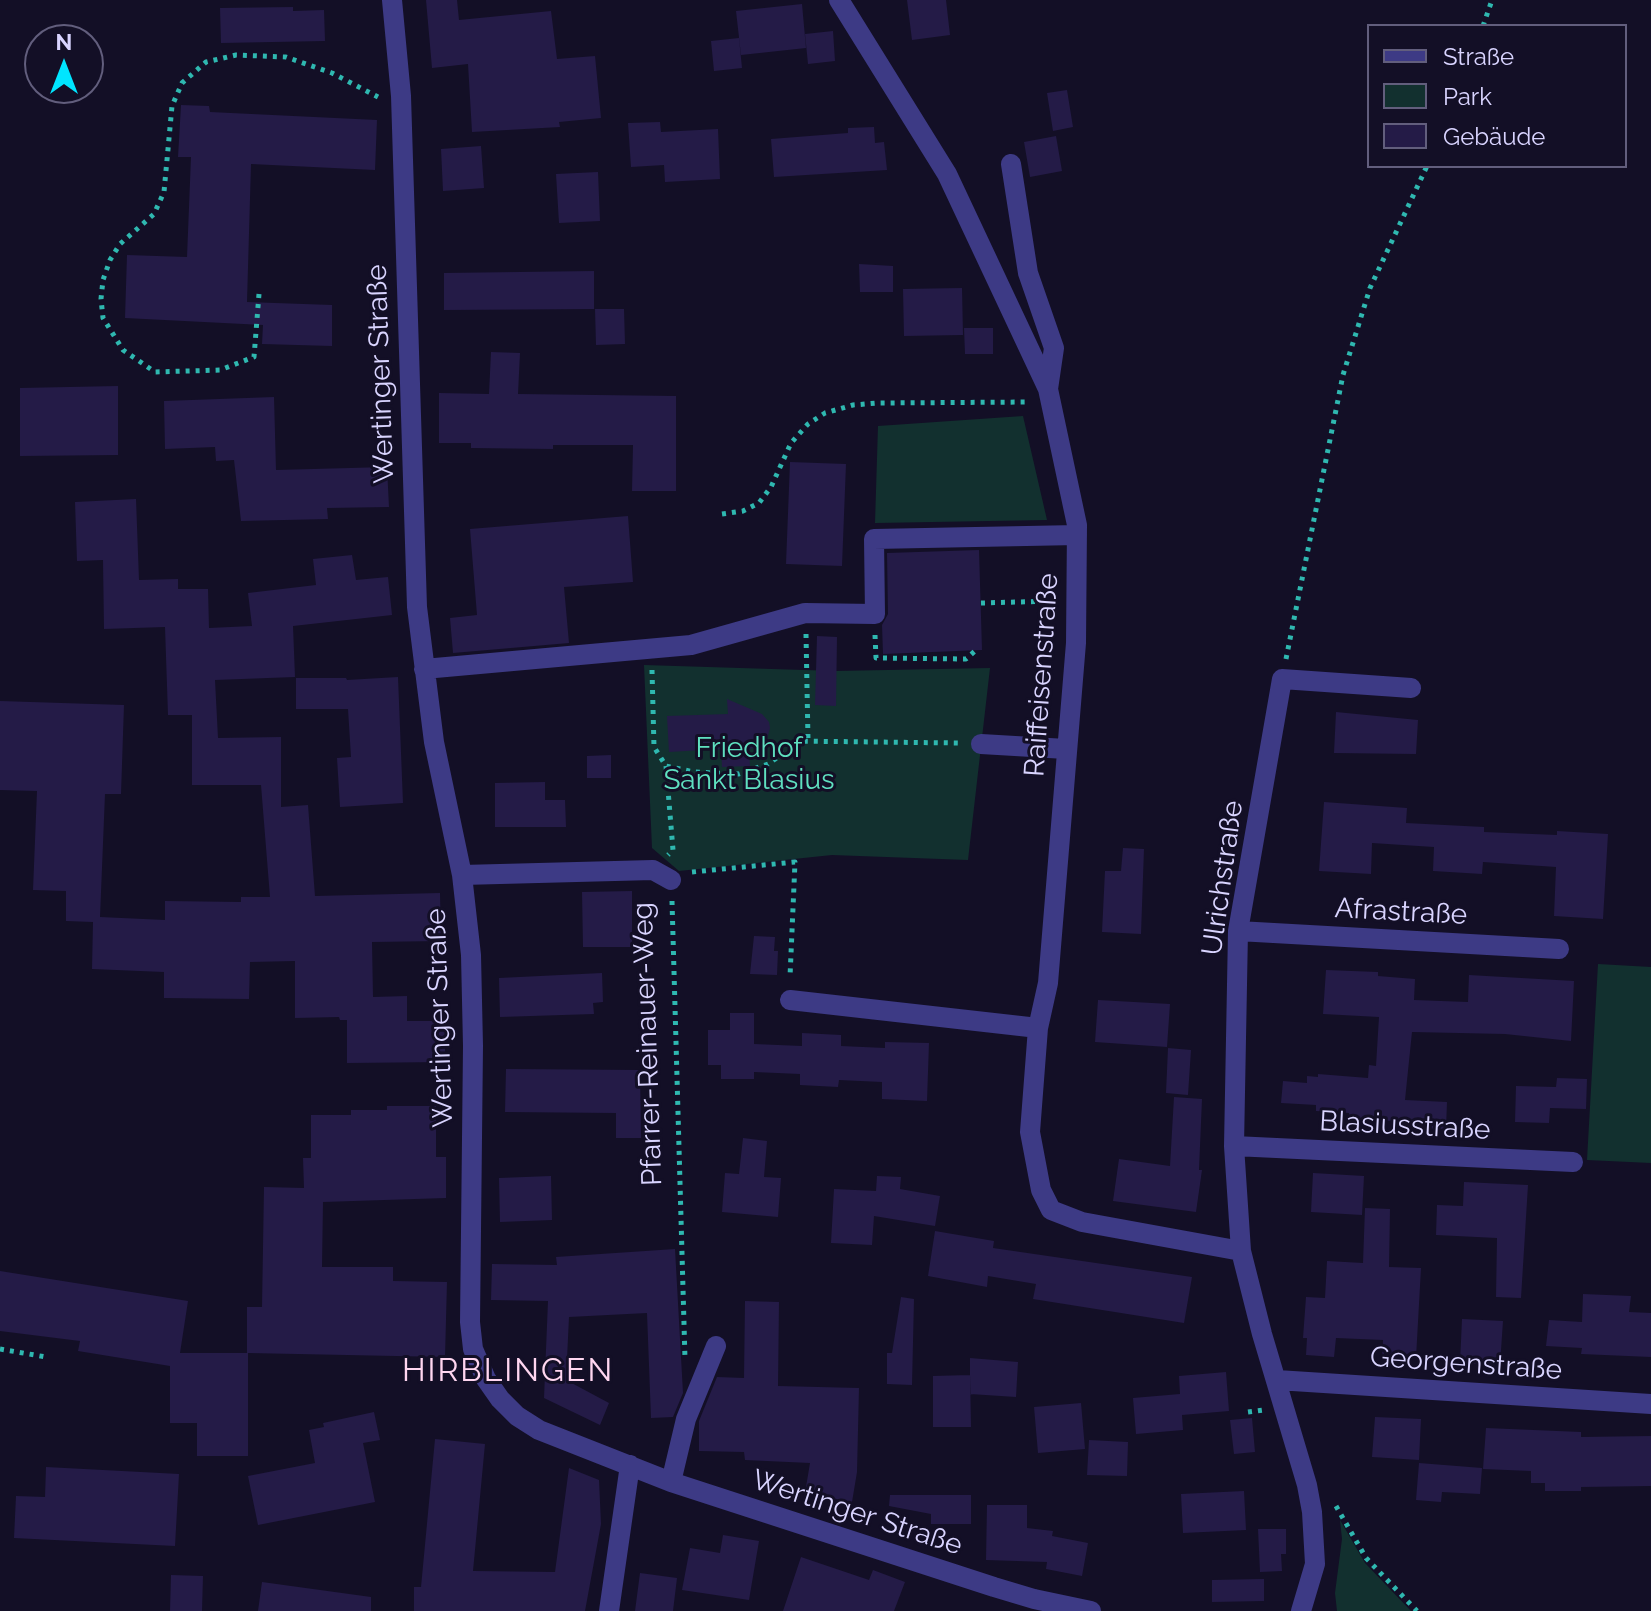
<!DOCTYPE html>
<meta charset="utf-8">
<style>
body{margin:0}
#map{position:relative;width:1651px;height:1611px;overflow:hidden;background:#130f26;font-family:Raleway,sans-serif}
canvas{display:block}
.legend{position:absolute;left:1367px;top:24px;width:260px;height:144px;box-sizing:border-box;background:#130f26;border:2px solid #625e7d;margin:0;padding:10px 14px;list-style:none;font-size:24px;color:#d9d4ff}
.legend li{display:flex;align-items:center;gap:16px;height:40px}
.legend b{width:40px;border:2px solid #625e7d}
.north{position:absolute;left:24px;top:24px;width:80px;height:80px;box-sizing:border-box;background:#130f26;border:2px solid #625e7d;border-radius:50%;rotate:0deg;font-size:22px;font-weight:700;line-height:32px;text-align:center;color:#d9d4ff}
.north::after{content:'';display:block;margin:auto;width:28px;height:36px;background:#00e5ff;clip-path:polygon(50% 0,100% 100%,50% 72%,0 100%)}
</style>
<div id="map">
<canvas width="1651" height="1611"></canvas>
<ul class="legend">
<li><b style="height:10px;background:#3d3a85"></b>Straße</li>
<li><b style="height:22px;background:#12302f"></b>Park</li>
<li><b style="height:22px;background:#241b47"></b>Gebäude</li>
</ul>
<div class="north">N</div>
</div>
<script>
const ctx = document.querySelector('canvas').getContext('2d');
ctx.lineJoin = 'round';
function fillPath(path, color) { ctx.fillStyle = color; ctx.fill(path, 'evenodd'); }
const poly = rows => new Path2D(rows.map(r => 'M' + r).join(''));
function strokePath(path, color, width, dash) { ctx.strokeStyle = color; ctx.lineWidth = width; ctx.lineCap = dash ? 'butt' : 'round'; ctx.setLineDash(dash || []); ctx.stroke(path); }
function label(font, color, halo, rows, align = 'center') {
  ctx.font = font + ' Raleway,sans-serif'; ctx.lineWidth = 6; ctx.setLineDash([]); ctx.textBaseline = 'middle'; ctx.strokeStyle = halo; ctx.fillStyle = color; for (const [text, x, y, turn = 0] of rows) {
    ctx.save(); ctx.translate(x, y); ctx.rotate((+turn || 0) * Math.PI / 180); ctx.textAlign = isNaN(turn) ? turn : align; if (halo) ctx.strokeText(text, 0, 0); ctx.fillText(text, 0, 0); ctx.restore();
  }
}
const green = poly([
 [1023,416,1047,520,875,523,878,426],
 [644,665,836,671,990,668,968,860,832,855,679,871,652,848],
 [1598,964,1651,967,1651,1163,1587,1160],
 [1340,1520,1365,1563,1411,1611,1337,1611,1335,1593,1342,1539]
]);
const building = poly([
 [426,0,457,0,459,20,551,11,557,59,595,56,601,118,559,122,560,127,472,132,468,64,432,68],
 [907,0,946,0,950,35,912,40],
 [802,4,806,48,741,55,736,11],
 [293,7,293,11,324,10,325,41,221,43,220,8],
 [833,31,835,61,808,64,805,34],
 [739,38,742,68,714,71,711,41],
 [1067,90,1073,127,1053,131,1047,93],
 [181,105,209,106,210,112,377,120,375,170,251,164,247,302,332,305,332,346,262,344,263,325,125,318,127,255,187,257,191,157,178,157],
 [660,122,661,132,718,129,720,179,665,182,664,165,631,167,628,123],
 [874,127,875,143,884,142,887,170,774,177,771,139,848,133,848,128],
 [1056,136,1062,171,1030,177,1024,142],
 [481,146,484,188,443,191,441,149],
 [598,172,600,221,559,223,556,174],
 [859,264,893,266,893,292,860,292],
 [594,271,594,309,444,310,444,273],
 [962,288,963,335,904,336,903,289],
 [595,309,624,309,625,344,596,345],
 [964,328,993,328,993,354,965,354],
 [491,352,520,353,518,394,676,396,676,491,632,491,633,445,553,445,553,449,471,448,471,443,439,443,439,393,489,394],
 [118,386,118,455,20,456,20,388],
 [274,397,276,470,387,467,389,507,327,508,328,519,241,521,234,460,216,461,215,447,165,449,164,401],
 [790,462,846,464,842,566,786,564],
 [136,499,139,580,178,579,178,589,208,589,209,628,252,626,248,593,316,585,313,559,352,555,356,580,388,577,392,615,293,626,295,677,215,680,218,738,281,737,281,807,308,805,315,896,440,893,441,941,372,942,373,997,407,996,407,1021,445,1021,445,1062,347,1063,347,1020,340,1020,339,1017,295,1018,295,961,250,962,249,999,164,998,164,972,92,969,93,922,66,921,66,891,33,890,37,791,0,790,0,701,124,705,121,794,105,794,100,917,165,920,165,901,241,902,241,897,270,897,261,785,192,785,192,715,168,715,165,627,104,629,103,560,77,561,75,502],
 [628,516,633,582,564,587,569,643,453,653,450,618,477,615,470,529],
 [979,550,982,650,883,654,882,625,888,614,887,553],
 [817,636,837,637,836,706,815,705],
 [398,677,403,803,340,807,337,758,351,757,348,709,296,709,296,678,346,678,347,680],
 [727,699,762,714,769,722,770,728,767,739,749,750,750,766,722,767,721,749,669,752,667,716,728,714],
 [1336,712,1418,720,1416,754,1334,753],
 [611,755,611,778,587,778,587,756],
 [545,782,545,800,565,800,566,827,495,827,495,783],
 [1324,802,1407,808,1406,823,1484,827,1484,832,1557,835,1557,831,1608,834,1603,919,1554,916,1556,867,1483,862,1482,874,1433,871,1434,847,1372,843,1371,874,1319,871],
 [1123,848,1144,849,1141,934,1102,932,1105,871,1121,871],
 [632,891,632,947,583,947,582,892],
 [754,936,775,937,774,951,778,951,777,975,750,974],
 [1326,970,1378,972,1378,976,1415,979,1414,1000,1468,1002,1469,975,1574,981,1571,1041,1505,1034,1412,1032,1405,1100,1447,1102,1446,1129,1416,1128,1416,1122,1349,1119,1349,1113,1316,1111,1316,1105,1281,1103,1283,1081,1307,1083,1307,1076,1318,1077,1318,1074,1368,1078,1369,1065,1376,1066,1379,1017,1323,1014],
 [602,973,603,1002,593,1003,594,1014,500,1017,499,978],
 [1098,1000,1170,1004,1167,1047,1095,1042],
 [730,1013,754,1013,754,1044,802,1046,802,1033,841,1035,841,1046,885,1048,885,1042,929,1043,927,1101,882,1099,882,1082,839,1080,838,1087,800,1085,800,1074,754,1072,754,1079,721,1079,721,1065,708,1065,708,1030,730,1030],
 [1168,1048,1191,1050,1188,1095,1166,1093],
 [506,1069,640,1070,641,1138,616,1138,616,1113,505,1112],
 [1557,1078,1587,1079,1586,1109,1550,1108,1549,1123,1515,1122,1516,1086,1556,1087],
 [1174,1097,1202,1099,1199,1170,1202,1170,1196,1212,1113,1201,1119,1159,1170,1166],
 [387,1106,436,1106,436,1157,446,1157,446,1198,323,1202,322,1267,393,1267,393,1281,447,1282,445,1357,248,1353,248,1456,197,1456,197,1423,170,1423,170,1366,78,1351,80,1341,0,1331,0,1271,188,1301,180,1353,247,1353,247,1307,262,1307,264,1187,304,1188,303,1158,311,1158,311,1115,351,1115,351,1110,387,1110],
 [743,1138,767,1141,764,1177,781,1178,778,1217,722,1212,725,1173,739,1174],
 [1313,1173,1364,1176,1362,1215,1311,1212],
 [551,1176,552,1220,500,1222,499,1178],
 [877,1176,901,1177,900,1189,940,1196,935,1226,874,1216,872,1245,831,1243,834,1189,876,1191],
 [1464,1182,1528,1185,1521,1298,1496,1297,1497,1238,1436,1235,1437,1205,1463,1206],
 [1365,1208,1390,1209,1389,1267,1421,1268,1416,1358,1382,1357,1383,1340,1336,1338,1334,1357,1306,1355,1307,1338,1303,1338,1306,1297,1325,1298,1327,1261,1363,1263],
 [935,1231,994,1241,993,1248,1192,1277,1184,1323,1033,1299,1036,1284,988,1276,987,1287,928,1276],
 [675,1249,683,1393,673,1417,651,1418,647,1313,569,1317,566,1380,609,1403,600,1425,544,1398,548,1301,491,1300,492,1264,557,1265,556,1257],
 [1583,1294,1631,1296,1629,1312,1651,1313,1651,1357,1581,1354,1582,1348,1546,1346,1549,1320,1582,1322],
 [901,1297,914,1299,912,1385,887,1384,887,1353,892,1353],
 [745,1301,779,1302,778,1386,859,1388,857,1472,852,1502,805,1493,810,1463,745,1460,744,1452,699,1451,699,1421,717,1377,744,1378],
 [1462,1319,1503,1321,1500,1365,1460,1363],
 [970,1358,1018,1362,1016,1397,970,1394],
 [1226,1372,1229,1411,1182,1415,1183,1430,1136,1434,1133,1398,1180,1394,1179,1376],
 [970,1375,971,1427,933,1427,933,1376],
 [1081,1403,1085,1449,1038,1453,1034,1407],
 [374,1412,380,1440,363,1443,375,1502,258,1525,248,1476,315,1463,309,1430,324,1427,323,1423],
 [1375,1417,1421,1419,1419,1460,1372,1457],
 [1252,1418,1255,1452,1234,1454,1230,1420],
 [1486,1428,1581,1432,1581,1437,1651,1436,1651,1486,1581,1487,1581,1491,1545,1491,1545,1483,1531,1483,1531,1471,1483,1469],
 [435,1439,485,1444,473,1571,555,1572,569,1468,599,1480,601,1524,585,1611,414,1611,414,1587,421,1587],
 [1089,1440,1128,1442,1127,1476,1087,1475],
 [1419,1463,1482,1468,1480,1494,1442,1492,1441,1502,1416,1500],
 [46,1467,179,1474,175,1546,14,1538,16,1496,45,1497],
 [1244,1491,1246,1530,1183,1533,1181,1494],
 [890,1495,971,1495,971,1524,931,1524,931,1514,889,1506],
 [987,1505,1027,1505,1027,1528,1053,1531,1052,1536,1088,1543,1082,1576,1046,1569,1047,1562,986,1560],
 [1258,1529,1286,1529,1286,1554,1281,1554,1282,1571,1260,1572],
 [723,1535,759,1541,749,1600,682,1590,690,1548,720,1553],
 [801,1557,869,1580,873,1570,905,1582,894,1611,783,1611],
 [640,1573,677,1578,673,1611,635,1611],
 [171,1575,203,1576,202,1611,170,1611],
 [1264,1579,1264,1601,1212,1602,1212,1580],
 [262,1582,371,1597,371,1611,258,1611]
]);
const path = poly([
 [1483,26,1492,0],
 [259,294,254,357,220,370,155,372,123,350,103,318,101,299,103,280,110,260,120,244,154,214,164,192,172,106,182,83,206,62,236,55,286,57,332,73,378,97],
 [722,514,743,511,759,503,771,487,791,443,808,424,825,413,853,405,878,403,1030,402],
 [981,603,1055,601],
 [806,634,808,740],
 [875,635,876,658,966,659,975,651],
 [1286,659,1343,375,1370,288,1427,166],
 [652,670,654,747,666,766,694,772,739,774,768,764,789,749,792,741,959,743],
 [666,766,673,850,668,855],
 [692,872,795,862,790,977],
 [672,901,685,1359],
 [0,1349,46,1357],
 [1248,1412,1263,1410],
 [1336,1506,1366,1558,1417,1611]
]);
const minor = poly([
 [392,0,401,96,417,607,434,742,462,875,471,955,473,1046,470,1322,473,1349,486,1379,500,1399,517,1416,539,1430,671,1482,994,1587,1034,1599,1091,1611],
 [839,0,947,174,1048,389,1077,525,1076,643,1048,983,1038,1028,1030,1132,1041,1190,1051,1210,1082,1222,1241,1251],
 [1011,164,1028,273,1054,348,1048,389],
 [424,669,691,645,805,613,875,614,874,539,1077,535],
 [981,744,1066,749],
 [462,875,653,870,671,880],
 [1238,931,1559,949],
 [790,1000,1038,1028],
 [1234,1146,1573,1162],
 [1277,1380,1651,1404],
 [671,1482,686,1419,716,1346],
 [609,1611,630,1465],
 [1301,1611,1315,1564,1312,1512,1307,1485,1262,1334,1241,1251,1234,1146,1238,931,1282,679,1411,688]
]);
const streetNames = [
 ["Wertinger Straße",381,374,-92],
 ["Raiffeisenstraße",1042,675,-86],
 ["Ulrichstraße",1223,878,-82],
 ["Afrastraße",1401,912,3],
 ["Wertinger Straße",440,1018,-92],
 ["Pfarrer-Reinauer-Weg",648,1044,-92],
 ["Blasiusstraße",1405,1126,3],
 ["Georgenstraße",1466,1364,4],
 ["Wertinger Straße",857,1513,18]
];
const parkNames = [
 ["Friedhof",749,749],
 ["Sankt Blasius",749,781]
];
const quarterNames = [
 ["HIRBLINGEN",508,1371]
];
fillPath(green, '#12302f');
fillPath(building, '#241b47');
strokePath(path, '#2fb8b0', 5, [4, 6]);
strokePath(minor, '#3d3a85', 20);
label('28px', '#d9d4ff', '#130f26', streetNames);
label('28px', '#5fe0c0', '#130f26', parkNames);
ctx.letterSpacing = '2px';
label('32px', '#ffd6f0', '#130f26', quarterNames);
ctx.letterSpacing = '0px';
</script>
